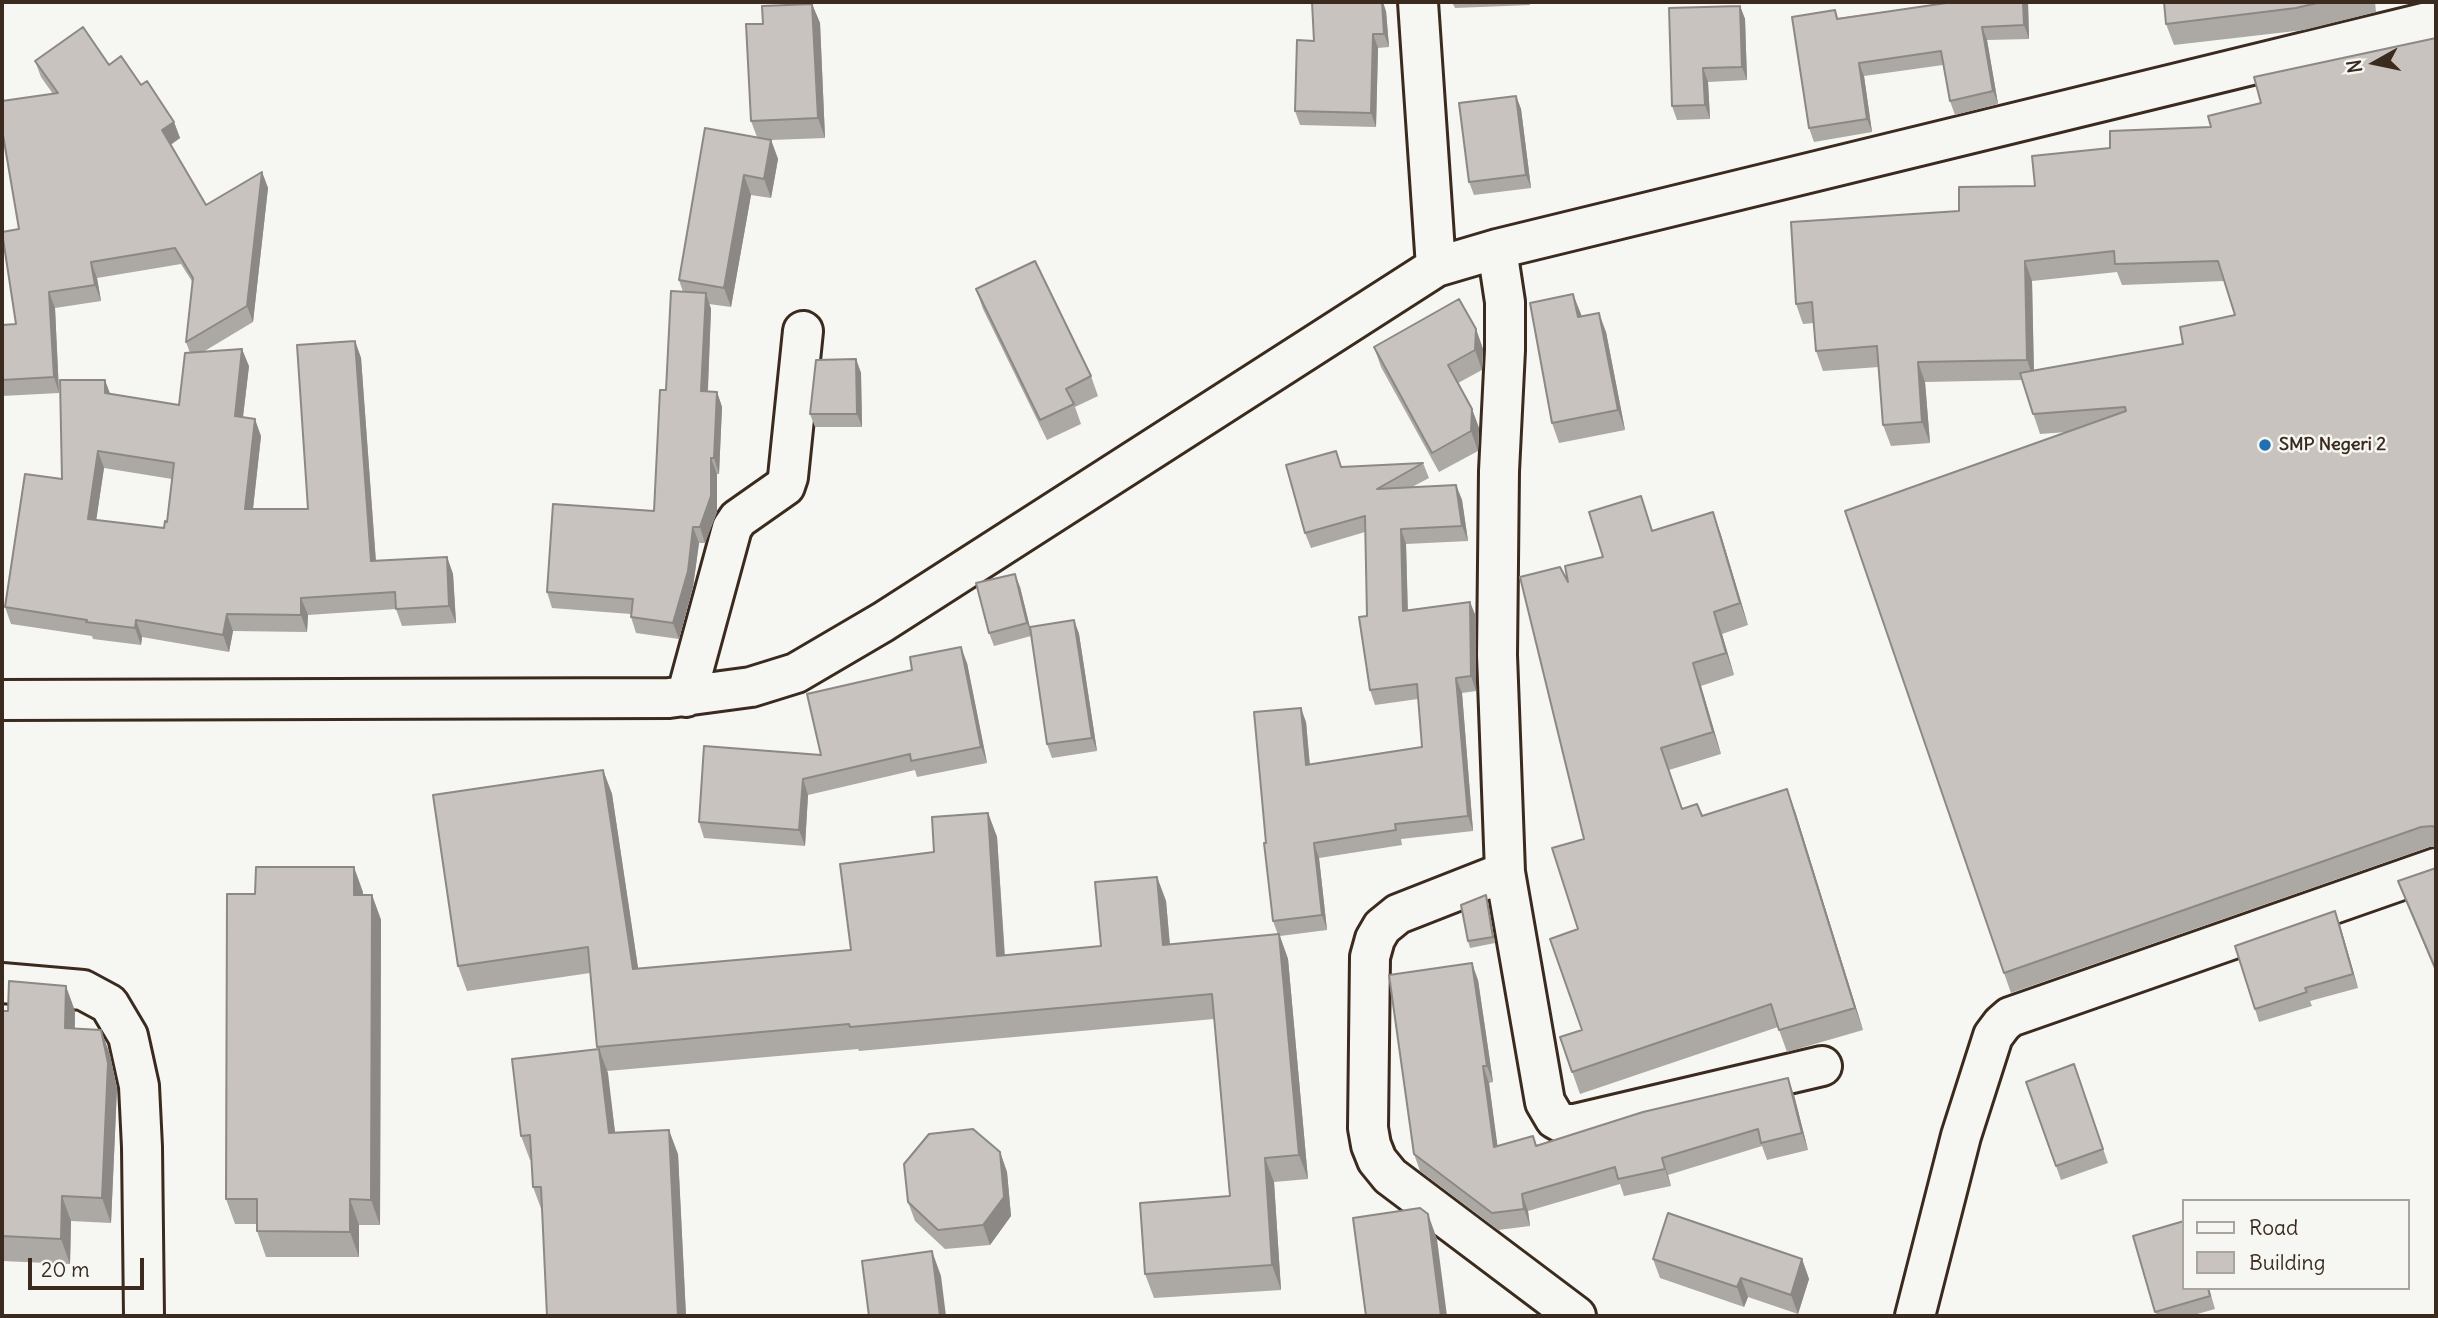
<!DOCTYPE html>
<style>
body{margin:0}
#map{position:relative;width:2438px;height:1318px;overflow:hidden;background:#f6f6f2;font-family:Delius,sans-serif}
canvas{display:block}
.frame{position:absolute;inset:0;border:4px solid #3b2a1e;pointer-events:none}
.legend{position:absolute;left:2182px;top:1199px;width:228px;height:91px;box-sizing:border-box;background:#f6f6f2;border:2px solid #aba49d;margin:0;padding:9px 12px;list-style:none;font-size:21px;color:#3b2a1e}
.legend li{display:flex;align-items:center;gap:14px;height:35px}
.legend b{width:35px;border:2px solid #aba49d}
.north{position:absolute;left:2340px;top:28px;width:70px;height:70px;-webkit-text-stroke:5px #f6f6f2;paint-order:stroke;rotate:261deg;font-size:19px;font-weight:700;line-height:28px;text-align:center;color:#3b2a1e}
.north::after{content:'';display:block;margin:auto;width:24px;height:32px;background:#3b2a1e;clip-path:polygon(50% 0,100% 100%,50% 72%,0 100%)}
.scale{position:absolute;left:28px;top:1258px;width:116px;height:32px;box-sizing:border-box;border:4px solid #3b2a1e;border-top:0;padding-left:9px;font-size:21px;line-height:24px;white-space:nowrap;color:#3b2a1e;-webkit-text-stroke:5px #f6f6f2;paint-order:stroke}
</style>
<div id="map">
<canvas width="2438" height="1318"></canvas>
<div class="frame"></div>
<ul class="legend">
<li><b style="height:9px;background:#f6f6f2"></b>Road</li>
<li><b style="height:19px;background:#c8c3be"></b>Building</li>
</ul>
<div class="north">N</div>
<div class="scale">20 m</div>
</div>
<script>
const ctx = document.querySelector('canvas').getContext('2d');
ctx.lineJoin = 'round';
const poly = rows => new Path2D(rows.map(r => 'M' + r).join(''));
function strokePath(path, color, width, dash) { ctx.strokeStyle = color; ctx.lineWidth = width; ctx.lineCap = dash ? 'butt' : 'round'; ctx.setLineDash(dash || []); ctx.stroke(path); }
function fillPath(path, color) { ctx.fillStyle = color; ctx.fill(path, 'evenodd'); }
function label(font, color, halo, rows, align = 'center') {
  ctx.font = font + ' Delius,sans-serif'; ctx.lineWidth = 5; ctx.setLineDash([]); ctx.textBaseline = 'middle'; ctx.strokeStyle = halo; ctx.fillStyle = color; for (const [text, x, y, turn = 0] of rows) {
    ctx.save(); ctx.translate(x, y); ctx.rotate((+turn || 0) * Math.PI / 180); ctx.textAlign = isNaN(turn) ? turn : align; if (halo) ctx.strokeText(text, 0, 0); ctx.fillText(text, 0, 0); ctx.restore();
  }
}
const minor = poly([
 [1418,2,1436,267],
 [1497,249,1505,302,1505,350,1499,471,1497,655,1505,872,1545,1102,1555,1119,1564,1124,1575,1124,1822,1066],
 [686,697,732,528,738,519,785,486,788,477,803,331],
 [2,700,669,698,751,687,796,673,883,622,1436,267,1497,249,2436,20],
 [1505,872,1398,914,1382,927,1375,939,1370,957,1368,1128,1371,1145,1377,1160,1390,1176,1576,1316],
 [2,983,83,990,109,1004,128,1036,139,1086,142,1147,144,1316],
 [1915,1316,1961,1136,1993,1036,2002,1024,2010,1017,2436,868]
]);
const wall = poly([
 [1452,2,1530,2,1530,5,1455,8],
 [1953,2,2028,2,2029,39,1987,40,1998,104,1955,115,1950,101,1943,65,1864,76,1872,132,1814,142,1809,128,1835,10,1838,18],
 [2164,2,2375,2,2376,12,2304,30,2174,45,2166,24],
 [812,4,820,23,825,138,771,140,778,159,771,198,751,195,731,307,709,304,711,309,708,391,717,392,722,407,719,474,717,474,717,512,705,543,699,543,693,587,679,639,636,633,631,617,631,614,552,608,547,592,654,511,666,390,683,292,679,280,757,137,751,121,763,24],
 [1740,6,1745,19,1747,80,1708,82,1710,119,1677,120,1672,106],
 [1386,11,1389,47,1378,48,1376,127,1300,125,1295,111,1314,41],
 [2436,38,2436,847,2429,847,2011,993,2004,973,2067,432,2040,434,2022,380,1925,382,1930,443,1891,446,1883,425,1879,367,1823,371,1816,351,1814,323,1803,324,1796,304,1959,211,2035,186,2110,148,2211,127,2261,103],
 [2117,272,2122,285,2224,281,2235,315,2183,344,2034,370,2032,281],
 [35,61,109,65,141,85,174,122,180,138,171,145,206,205,262,172,268,188,253,322,203,352,249,366,243,417,261,436,253,509,308,509,355,341,361,358,376,561,447,557,453,574,456,623,402,626,396,609,308,615,307,632,233,631,229,652,142,637,141,645,93,639,92,636,11,624,5,607,62,479,110,394,179,405,190,353,186,342,193,283,181,264,97,278,101,301,55,308,59,393,2,396,2,325,16,324,19,229,53,94,41,77],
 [104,468,172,479,167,522,164,528,96,520],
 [1516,96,1521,109,1531,188,1474,195,1469,182],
 [976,289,1091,376,1098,396,1075,407,1081,424,1047,440,983,309],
 [1581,316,1606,332,1625,430,1559,443,1552,423],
 [1476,329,1483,349,1482,370,1458,383,1472,409,1479,428,1478,451,1439,472,1381,367,1374,347],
 [856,359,861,373,862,427,815,427,810,414],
 [1423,463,1429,478,1412,487,1456,485,1462,500,1468,541,1406,544,1408,610,1470,602,1476,617,1476,691,1462,693,1473,831,1401,839,1402,845,1319,858,1327,930,1280,936,1288,959,1308,1179,1274,1182,1281,1290,1154,1298,1145,1274,1230,1196,1214,1019,859,1051,858,1049,607,1071,615,1133,678,1154,686,1316,547,1316,542,1211,533,1187,531,1160,530,1160,521,1136,598,1049,590,973,467,991,458,966,603,770,612,794,638,969,851,950,934,852,988,813,997,837,1005,955,1101,946,1157,877,1166,901,1170,945,1278,935,1273,921,1266,843,1306,722,1310,765,1422,747,1418,699,1375,705,1370,690,1365,532,1311,548,1305,533,1342,467],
 [1641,496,1653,531,1713,512,1721,535,1748,625,1722,634,1734,675,1701,686,1721,754,1669,770,1682,808,1702,816,1795,811,1863,1030,1787,1052,1778,1027,1580,1094,1560,1037,1582,1030,1578,929,1584,839,1568,582,1603,557],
 [1020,587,1030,627,1074,620,1079,634,1097,751,1052,758,1047,744,1031,636,994,646,989,633],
 [967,663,987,763,917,777,915,770,808,795,805,846,704,838,699,822,821,755],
 [2436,868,2436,973,2406,902,2398,881],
 [363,892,363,895,372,895,381,920,380,1225,359,1225,359,1257,266,1257,257,1231,257,1224,235,1224,226,1199],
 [1488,902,1495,943,1470,948,1468,941],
 [2340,925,2358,988,2310,1001,2312,1006,2259,1022,2255,1009],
 [1478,980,1493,1082,1489,1083,1497,1146,1536,1145,1794,1095,1808,1150,1767,1160,1762,1146,1668,1175,1671,1186,1624,1196,1620,1184,1528,1211,1530,1226,1498,1230,1420,1171,1414,1154],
 [2,1011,75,1011,75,1029,101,1030,110,1055,117,1088,111,1223,71,1221,70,1264,2,1261],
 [2074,1064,2108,1163,2061,1180,2026,1082],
 [1000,1152,1007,1172,1011,1216,990,1245,945,1249,915,1221,908,1202],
 [2133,1236,2209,1288,2215,1309,2190,1316,2157,1316],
 [1653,1259,1802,1259,1809,1279,1798,1314,1748,1297,1744,1307,1660,1278]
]);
const shadedWall = poly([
 [1382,2,1383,2,1386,11,1389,47,1384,34],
 [2023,2,2028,2,2029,39,2024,25],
 [812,4,820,23,825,138,818,118],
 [1740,6,1745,19,1747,80,1742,67],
 [1982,27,1987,40,1998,104,1993,91],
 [1373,34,1378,48,1376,127,1371,113],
 [1859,63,1864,76,1872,132,1867,119],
 [1703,68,1708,82,1710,119,1705,105],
 [1516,96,1521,109,1531,188,1526,175],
 [174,122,180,138,168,146,162,130],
 [771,140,778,159,771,198,764,179],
 [262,172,268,188,253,322,247,306],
 [744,175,751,195,731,307,724,288],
 [2025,261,2032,281,2034,380,2027,360],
 [91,262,97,278,101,301,95,285],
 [49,292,55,308,59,393,54,377],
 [706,293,711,309,707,407,701,391],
 [1573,294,1581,314,1585,336,1578,317],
 [1599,313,1606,332,1625,430,1618,410],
 [1476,329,1483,349,1482,370,1475,350],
 [355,341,361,358,377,578,371,561],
 [242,349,249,366,241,433,235,416],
 [856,359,861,373,862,427,857,414],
 [1918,362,1925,382,1930,443,1922,422],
 [105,380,111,396,105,393],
 [717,392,722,407,719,474,714,458],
 [1472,409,1479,428,1478,451,1471,431],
 [255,419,261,436,251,526,245,509],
 [98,451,104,468,94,535,88,519],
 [711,458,717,474,717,512,705,543,700,527],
 [1456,485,1462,500,1468,541,1462,526],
 [1713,512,1721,535,1748,625,1740,603],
 [693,527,699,543,693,587,679,639,673,623],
 [1401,529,1406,544,1408,626,1403,611],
 [447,557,453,574,456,623,449,606],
 [1015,574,1020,587,1032,636,1027,623],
 [301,598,308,615,307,632,301,615],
 [1470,602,1476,617,1476,691,1471,676],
 [1714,612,1722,634,1734,675,1726,653],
 [227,614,233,631,229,652,223,635],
 [136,620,142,637,141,645,135,628],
 [1074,620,1079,634,1097,751,1092,738],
 [961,647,967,663,987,763,981,747],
 [1693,663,1701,686,1721,754,1713,732],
 [1456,678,1462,693,1473,831,1468,816],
 [1301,708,1306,722,1311,780,1306,765],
 [603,770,612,794,642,994,633,969],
 [803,779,808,795,805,846,799,830],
 [1787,789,1795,811,1863,1030,1855,1008],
 [988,813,997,837,1006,980,997,956],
 [1314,843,1319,858,1327,930,1322,915],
 [354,867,363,892,363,920,354,895],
 [1157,877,1166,901,1172,970,1163,945],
 [372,895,381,920,380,1225,371,1200],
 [1486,895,1488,902,1495,943,1493,937],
 [2335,911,2340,925,2358,988,2353,974],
 [1279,934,1288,959,1308,1179,1299,1155],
 [1472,963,1478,980,1493,1082,1487,1066],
 [66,986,75,1011,74,1054,65,1028],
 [101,1030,110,1055,117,1088,111,1223,102,1198],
 [599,1049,608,1073,618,1157,609,1133],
 [1483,1066,1489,1083,1500,1164,1494,1147],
 [1788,1078,1794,1095,1808,1150,1802,1133],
 [669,1130,678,1154,686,1316,678,1316],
 [1000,1152,1007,1172,1011,1216,990,1245,983,1225],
 [1265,1158,1274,1182,1281,1290,1272,1265],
 [1662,1158,1668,1175,1671,1186,1665,1169],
 [1522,1194,1528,1211,1530,1226,1524,1209],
 [62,1196,71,1221,70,1264,61,1239],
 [350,1199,359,1225,359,1257,350,1232],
 [1428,1214,1437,1239,1447,1316,1441,1316],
 [932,1251,941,1276,946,1316,940,1316],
 [1802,1259,1809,1279,1798,1314,1791,1295],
 [1741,1278,1748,1297,1744,1307,1737,1287]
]);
const building = poly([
 [1312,2,1382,2,1384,34,1373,34,1371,113,1295,111,1297,40,1314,41,1312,2],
 [1953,2,2023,2,2024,25,1982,27,1993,91,1950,101,1941,51,1859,63,1867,119,1809,128,1792,17,1835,10,1837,19,1953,2],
 [2164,2,2321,2,2296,8,2166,24,2164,2],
 [812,4,818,118,751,121,746,24,763,24,762,6,812,4],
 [1740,6,1742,67,1703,68,1705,105,1672,106,1669,8,1740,6],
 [83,27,109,65,121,56,141,85,147,81,174,122,162,130,206,205,262,172,247,306,186,342,193,278,175,248,91,262,95,285,49,292,54,377,2,380,2,325,16,324,2,232,19,229,2,129,2,101,58,93,35,61,83,27],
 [2436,38,2436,828,2432,826,2421,827,2004,973,1845,511,2126,411,2125,407,2033,414,2020,373,2183,344,2180,327,2235,315,2218,261,2115,264,2114,251,2025,261,2027,360,1918,362,1922,422,1883,425,1877,346,1816,351,1812,302,1796,304,1791,222,1959,211,1959,187,2035,186,2032,156,2110,148,2110,131,2211,127,2208,116,2261,103,2254,77,2436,38],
 [1516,96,1526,175,1469,182,1459,103,1516,96],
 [705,128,771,140,764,179,744,175,724,288,679,280,705,128],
 [1035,261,1091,376,1066,389,1074,404,1040,420,976,289,1035,261],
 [671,291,706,293,701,391,717,392,714,458,711,458,711,496,700,527,693,527,688,571,673,623,631,617,633,599,547,592,553,504,654,511,660,390,666,390,671,291],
 [1573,294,1578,317,1599,313,1618,410,1552,423,1530,303,1573,294],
 [1459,299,1476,329,1475,350,1448,365,1472,409,1471,431,1432,453,1374,347,1459,299],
 [355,341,371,561,447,557,449,606,396,609,395,592,301,598,301,615,227,614,223,635,136,620,135,628,86,622,87,620,5,607,25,474,62,479,60,380,105,380,105,393,179,405,185,353,242,349,235,416,255,419,245,509,308,509,297,345,355,341],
 [98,451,174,463,167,522,165,521,164,528,88,519,98,451],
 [856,359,857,414,810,414,816,360,856,359],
 [1336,451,1341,467,1423,463,1377,489,1456,485,1462,526,1401,529,1403,611,1470,602,1471,676,1456,678,1468,816,1395,824,1396,830,1314,843,1322,915,1273,921,1264,843,1266,843,1254,712,1301,708,1306,765,1422,747,1417,684,1370,690,1359,617,1367,616,1365,516,1305,533,1286,465,1336,451],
 [1641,496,1652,531,1713,512,1740,603,1714,612,1726,653,1693,663,1713,732,1661,748,1682,809,1697,804,1702,816,1787,789,1855,1008,1779,1030,1771,1004,1572,1072,1560,1037,1582,1030,1550,939,1578,929,1552,848,1584,839,1520,577,1560,567,1568,582,1565,566,1603,557,1589,512,1641,496],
 [1015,574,1027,623,989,633,976,583,1015,574],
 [1074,620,1092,738,1047,744,1030,627,1074,620],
 [961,647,981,747,911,761,910,754,803,779,799,830,699,822,704,746,821,755,807,694,912,670,910,657,961,647],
 [603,770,633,969,851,950,840,864,934,852,932,817,988,813,997,956,1101,946,1095,882,1157,877,1163,945,1279,934,1299,1155,1265,1158,1272,1265,1145,1274,1140,1203,1230,1196,1212,994,850,1027,849,1024,597,1047,588,947,458,966,433,795,603,770],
 [256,867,354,867,354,895,372,895,371,1200,350,1199,350,1232,257,1231,257,1199,226,1199,227,894,255,894,256,867],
 [2436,868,2436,970,2398,881,2436,868],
 [1486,895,1493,937,1468,941,1461,905,1486,895],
 [2335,911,2353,974,2305,988,2307,992,2255,1009,2235,946,2335,911],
 [1472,963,1487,1066,1483,1066,1494,1147,1533,1136,1536,1146,1643,1112,1788,1078,1802,1133,1761,1143,1758,1129,1662,1158,1665,1169,1618,1179,1615,1167,1522,1194,1524,1209,1492,1213,1414,1154,1389,975,1472,963],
 [9,981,66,986,65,1028,101,1030,108,1063,102,1198,62,1196,61,1239,2,1236,2,1011,8,1011,9,981],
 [599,1049,609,1133,669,1130,678,1316,547,1316,541,1187,533,1187,530,1135,521,1136,512,1059,599,1049],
 [2074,1064,2103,1149,2056,1166,2026,1082,2074,1064],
 [973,1129,1000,1152,1004,1197,983,1225,938,1230,908,1202,904,1164,929,1134,973,1129],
 [1420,1208,1428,1214,1441,1316,1366,1316,1353,1218,1420,1208],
 [1668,1213,1802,1259,1791,1295,1741,1278,1737,1287,1653,1259,1668,1213],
 [2184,1221,2184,1288,2208,1288,2210,1296,2155,1312,2133,1236,2184,1221],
 [932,1251,940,1316,869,1316,862,1261,932,1251]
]);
const markers = [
 [2265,445,7,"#1f6fb2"]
];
const poiNames = [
 ["SMP Negeri 2",2279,445]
];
strokePath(minor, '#3b2a1e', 44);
strokePath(minor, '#f6f6f2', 38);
fillPath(wall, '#aca8a3');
fillPath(shadedWall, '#8c8885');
fillPath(building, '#c8c3be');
strokePath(building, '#8c8885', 2);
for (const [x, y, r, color] of markers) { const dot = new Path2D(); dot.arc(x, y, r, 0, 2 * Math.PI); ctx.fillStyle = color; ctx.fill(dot); strokePath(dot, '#f6f6f2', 2.5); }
label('bold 18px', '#3b2a1e', '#f6f6f2', poiNames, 'left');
</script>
